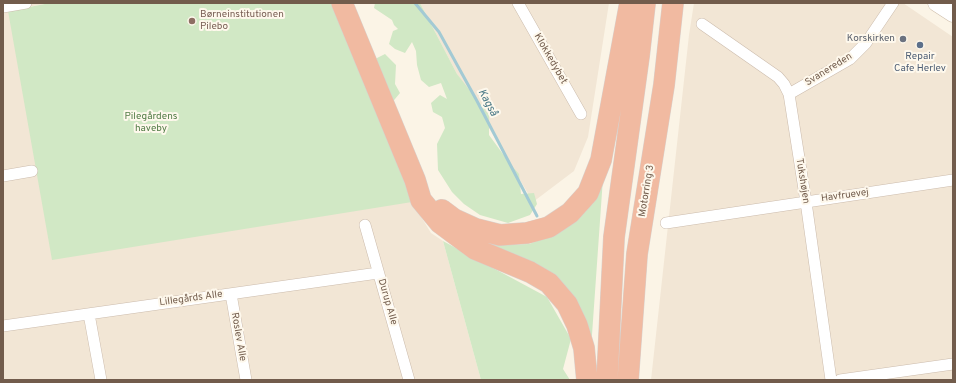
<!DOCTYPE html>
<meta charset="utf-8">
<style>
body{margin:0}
#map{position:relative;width:956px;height:383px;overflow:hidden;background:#fbf4e6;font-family:Overpass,sans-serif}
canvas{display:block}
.frame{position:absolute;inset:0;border:4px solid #725c4c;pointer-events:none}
</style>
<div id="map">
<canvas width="956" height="383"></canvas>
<div class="frame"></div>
</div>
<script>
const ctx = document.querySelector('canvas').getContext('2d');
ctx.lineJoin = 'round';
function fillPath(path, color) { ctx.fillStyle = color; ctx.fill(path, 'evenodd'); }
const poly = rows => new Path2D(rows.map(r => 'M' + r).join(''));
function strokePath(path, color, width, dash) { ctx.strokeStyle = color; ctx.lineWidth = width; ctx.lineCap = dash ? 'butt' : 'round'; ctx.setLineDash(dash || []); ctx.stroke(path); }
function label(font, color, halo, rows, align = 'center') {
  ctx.font = font + ' Overpass,sans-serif'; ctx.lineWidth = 4; ctx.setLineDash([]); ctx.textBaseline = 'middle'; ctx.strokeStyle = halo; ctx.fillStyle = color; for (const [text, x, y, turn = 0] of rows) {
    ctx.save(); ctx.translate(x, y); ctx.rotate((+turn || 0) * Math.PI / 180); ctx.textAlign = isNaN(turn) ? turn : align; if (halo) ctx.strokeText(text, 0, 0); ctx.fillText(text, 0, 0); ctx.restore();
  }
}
const residential = poly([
 [3,3,50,3,9,10,412,202,431,233,443,241,481,380,3,380],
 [420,3,609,3,588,137,574,171,533,202,457,74],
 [694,3,903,3,953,37,953,380,651,380,689,35]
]);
const green = poly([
 [50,3,336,3,367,79,412,202,52,260,8,11],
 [375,3,420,3,457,74,489,115,489,135,511,165,519,174,521,194,534,193,537,204,530,215,508,223,480,215,464,204,452,192,438,170,437,144,445,128,442,117,433,112,431,103,440,95,447,99,441,83,429,87,421,80,417,65,416,51,412,42,405,53,395,49,389,44,393,31,398,29,394,25,392,20,374,8],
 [385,54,396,65,395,84,400,93,390,105,373,60],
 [603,178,591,349,581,318,480,240,495,245,529,244,562,231],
 [443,241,547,297,571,339,563,369,570,380,481,380]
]);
const stream = poly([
 [415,3,439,32,477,101,537,216]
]);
const minor = poly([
 [518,3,581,114],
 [3,7,26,3],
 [702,24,778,77,784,84,789,94,806,202,831,380],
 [789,94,850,59,866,43,893,3],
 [3,176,32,171],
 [666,223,953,180],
 [365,225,409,380],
 [231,294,246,380],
 [89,314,101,380],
 [3,326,378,273],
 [840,380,953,364]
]);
const secondary = poly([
 [936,3,953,14]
]);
const motorway = poly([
 [342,3,415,180,421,200,440,223,475,249,530,272,549,283,567,304,577,325,584,348,587,380],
 [442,210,454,219,476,229,500,235,527,233,549,227,570,213,588,193,601,160,630,3],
 [607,380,614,237,639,56,645,3],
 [628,380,637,254,664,85,673,3]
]);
const markers = [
 [192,21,4,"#8d6e63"],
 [903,39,4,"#6b7280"],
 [920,45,4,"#5c6f8a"]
];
const educationNames = [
 ["Børneinstitutionen",200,15],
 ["Pilebo",200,27]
];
const worshipNames = [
 ["Korskirken",895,39]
];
const serviceNames = [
 ["Repair",920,57],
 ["Cafe Herlev",920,69]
];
const streetNames = [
 ["Klokkedybet",550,59,60],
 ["Svanereden",829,70,-32],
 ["Tukshøjen",802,181,81],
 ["Motorring 3",647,191,-81],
 ["Havfruevej",845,196,-8],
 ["Lillegårds Alle",191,299,-8],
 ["Durup Alle",387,302,74],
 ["Roslev Alle",238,337,80]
];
const parkNames = [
 ["Pilegårdens",151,117],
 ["haveby",151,129]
];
const waterNames = [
 ["Kagså",487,103,62]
];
fillPath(residential, '#f2e6d5');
fillPath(green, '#d1e8c5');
strokePath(stream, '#a3cad4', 3);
strokePath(minor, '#ccbcad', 12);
strokePath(secondary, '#cebdaa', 17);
strokePath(motorway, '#d8d1cd', 22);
strokePath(minor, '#fff', 11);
strokePath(secondary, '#fff', 16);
strokePath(motorway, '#f1baa1', 21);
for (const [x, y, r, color] of markers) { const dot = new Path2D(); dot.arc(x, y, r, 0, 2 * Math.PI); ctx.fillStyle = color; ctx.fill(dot); strokePath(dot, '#fef8ec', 1.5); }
label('10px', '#785e54', '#fef8ec', educationNames, 'left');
label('10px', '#5b616d', '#fef8ec', worshipNames, 'right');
label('10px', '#4e5e75', '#fef8ec', serviceNames);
label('10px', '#725c4c', '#fef8ec', streetNames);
label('10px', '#547d48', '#fef8ec', parkNames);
label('italic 11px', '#477785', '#fef8ec', waterNames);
</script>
